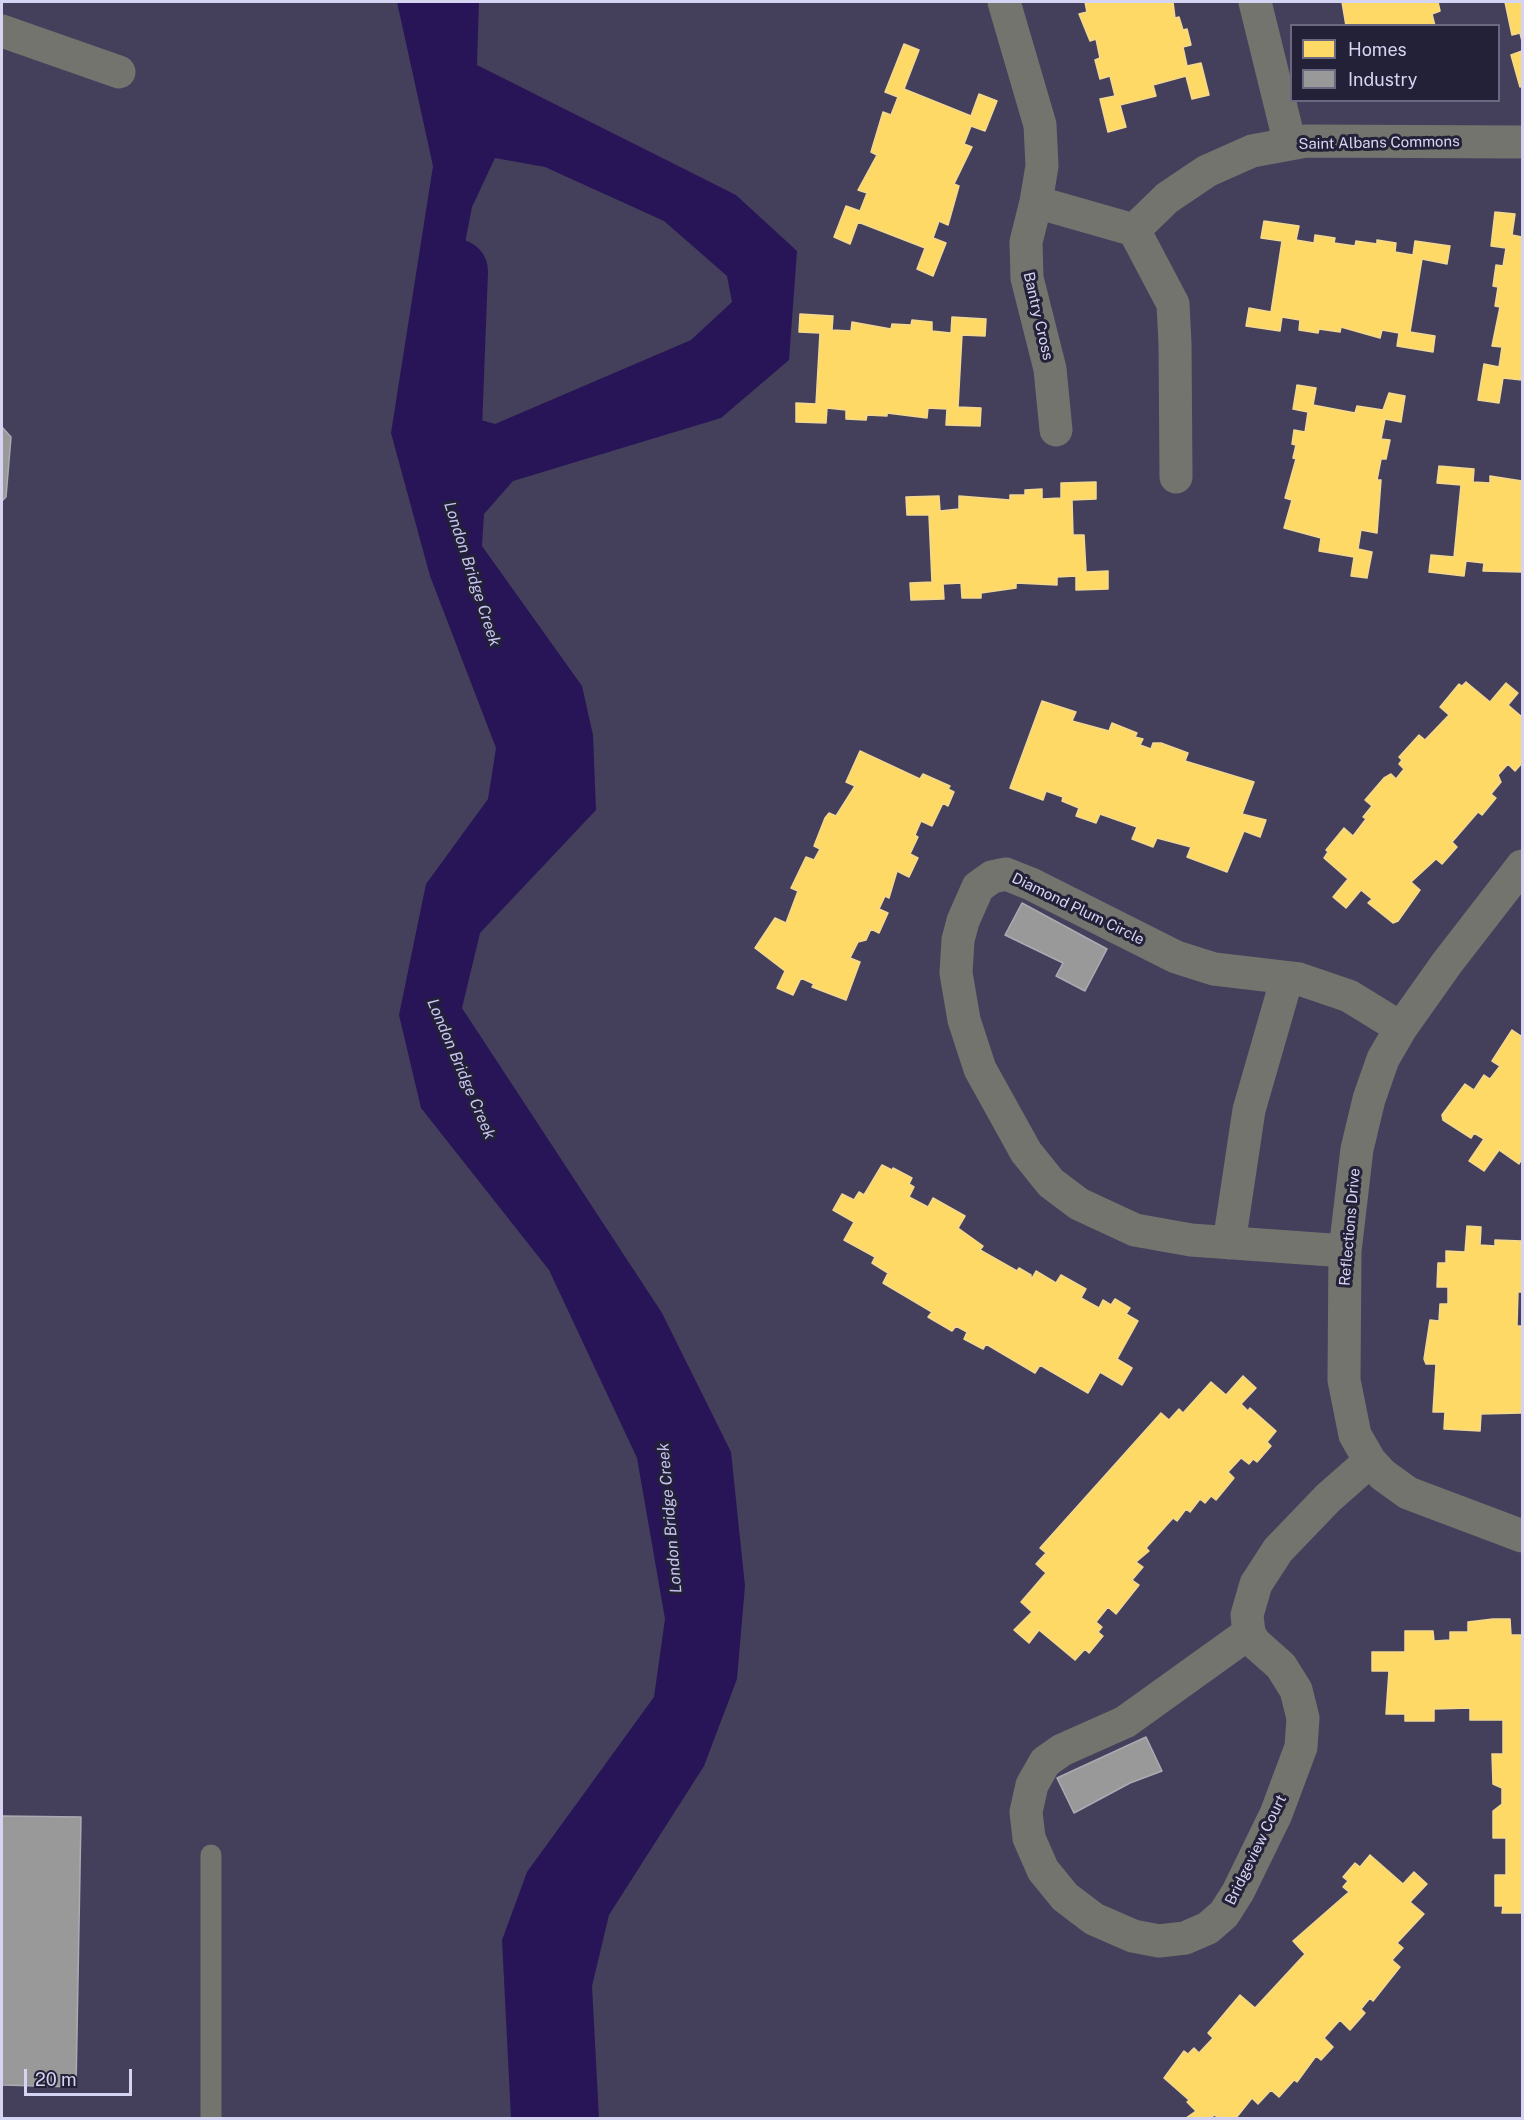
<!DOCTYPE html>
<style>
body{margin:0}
#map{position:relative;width:1524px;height:2120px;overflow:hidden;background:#44405b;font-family:"Public Sans",sans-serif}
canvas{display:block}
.frame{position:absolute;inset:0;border:3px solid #d6d4f3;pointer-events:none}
.legend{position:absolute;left:1290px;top:24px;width:210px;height:78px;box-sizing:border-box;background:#232137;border:2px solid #6b6982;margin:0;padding:8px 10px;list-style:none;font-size:18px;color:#d6d4f3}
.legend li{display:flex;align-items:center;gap:12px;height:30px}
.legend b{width:30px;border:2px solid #6b6982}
.scale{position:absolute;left:24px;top:2069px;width:108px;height:27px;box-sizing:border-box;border:3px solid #d6d4f3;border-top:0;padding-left:8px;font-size:18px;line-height:21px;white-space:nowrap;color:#d6d4f3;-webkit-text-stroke:4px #232137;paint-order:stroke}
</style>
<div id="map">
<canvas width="1524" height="2120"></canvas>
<div class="frame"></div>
<ul class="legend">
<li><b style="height:16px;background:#ffd966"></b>Homes</li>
<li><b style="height:16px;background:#999"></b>Industry</li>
</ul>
<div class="scale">20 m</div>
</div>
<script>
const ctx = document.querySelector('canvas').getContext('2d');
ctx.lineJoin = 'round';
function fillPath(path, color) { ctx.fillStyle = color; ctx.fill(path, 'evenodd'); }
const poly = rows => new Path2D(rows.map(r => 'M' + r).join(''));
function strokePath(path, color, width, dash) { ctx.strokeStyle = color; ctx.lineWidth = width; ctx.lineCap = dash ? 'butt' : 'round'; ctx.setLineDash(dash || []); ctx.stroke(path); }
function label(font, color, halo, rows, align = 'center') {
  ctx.font = font + ' "Public Sans",sans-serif'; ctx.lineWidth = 6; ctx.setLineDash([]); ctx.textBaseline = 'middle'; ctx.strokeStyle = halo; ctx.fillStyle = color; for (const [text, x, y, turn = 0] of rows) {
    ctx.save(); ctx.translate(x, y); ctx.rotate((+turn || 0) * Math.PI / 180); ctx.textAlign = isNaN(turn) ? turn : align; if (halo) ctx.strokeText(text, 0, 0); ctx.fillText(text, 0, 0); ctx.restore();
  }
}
const water = poly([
 [397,2,479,2,477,65,736,195,797,251,789,360,721,418,513,481,484,514,482,546,582,686,593,735,596,810,480,933,462,1008,662,1313,731,1452,745,1586,737,1679,704,1766,609,1915,592,1986,599,2118,511,2118,502,1940,527,1872,654,1697,665,1619,637,1458,549,1270,421,1108,399,1015,426,884,488,799,496,748,430,576,391,433,433,166],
 [495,158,545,167,664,221,727,276,732,302,691,340,495,424,467,416,451,392,459,274,472,207]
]);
const homes = poly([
 [1085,2,1173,2,1175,18,1179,17,1183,30,1187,29,1191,45,1183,47,1187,66,1201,63,1209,95,1192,99,1186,76,1153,85,1156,96,1120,105,1126,127,1108,132,1100,99,1115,96,1110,76,1100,79,1095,60,1100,58,1096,39,1090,41,1079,14,1087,12,1085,2],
 [1342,2,1438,2,1440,11,1432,14,1435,26,1346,26,1342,2],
 [1505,2,1522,2,1522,41,1520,33,1512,35,1505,2],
 [904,44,919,50,904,89,971,116,979,94,997,101,985,131,971,126,964,144,972,147,954,184,959,186,948,225,939,221,933,238,946,243,933,276,917,269,925,248,858,222,850,244,834,237,846,206,860,211,867,193,858,190,877,155,871,152,883,112,891,115,898,97,885,92,904,44],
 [1522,51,1522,86,1520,87,1511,55,1522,51],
 [1495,212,1515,214,1512,235,1522,237,1522,380,1503,378,1499,403,1478,400,1484,364,1499,367,1502,347,1492,346,1500,307,1495,306,1498,287,1493,286,1496,265,1503,266,1506,248,1491,246,1495,212],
 [1264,221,1299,226,1296,240,1314,243,1315,235,1335,238,1334,243,1355,246,1356,241,1377,244,1377,240,1396,243,1395,252,1413,255,1415,241,1450,246,1447,264,1422,259,1410,332,1435,336,1433,352,1397,346,1399,333,1382,330,1380,338,1341,327,1340,332,1319,329,1318,333,1299,330,1300,320,1282,317,1280,331,1246,326,1249,308,1271,312,1282,241,1261,238,1264,221],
 [800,314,833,316,832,330,851,331,852,322,891,329,892,324,911,325,912,320,932,322,932,331,951,333,952,317,986,319,985,336,962,335,958,407,981,408,980,426,946,425,947,409,928,408,927,418,887,413,887,416,867,415,866,420,846,419,846,410,827,408,826,423,796,422,796,403,816,404,820,333,799,332,800,314],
 [1297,385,1316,388,1313,405,1355,413,1357,406,1383,410,1389,393,1405,396,1401,422,1385,419,1381,439,1390,440,1386,459,1381,459,1377,480,1381,480,1377,533,1361,530,1358,549,1372,552,1367,578,1351,576,1354,557,1319,551,1321,538,1284,528,1292,500,1285,498,1296,459,1293,458,1296,445,1292,444,1294,430,1305,432,1308,412,1293,409,1297,385],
 [1439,466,1474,469,1473,482,1490,483,1490,476,1522,481,1522,572,1483,571,1484,563,1466,561,1464,576,1429,572,1431,555,1454,557,1461,485,1437,483,1439,466],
 [1096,482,1096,499,1072,500,1073,535,1084,535,1086,572,1108,571,1108,589,1076,590,1076,576,1057,577,1057,585,1016,583,1016,588,981,593,981,598,962,598,961,583,943,584,944,599,911,600,910,583,932,582,929,515,907,515,906,497,939,496,940,511,959,509,959,496,1010,500,1010,495,1025,495,1025,490,1042,489,1042,499,1061,498,1061,483,1096,482],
 [1466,682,1490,702,1506,683,1518,693,1508,705,1522,717,1522,763,1515,771,1508,764,1498,775,1501,782,1491,794,1496,798,1482,815,1478,812,1452,842,1457,847,1442,864,1436,859,1411,882,1420,890,1398,921,1393,923,1368,903,1372,899,1361,890,1346,908,1333,897,1348,879,1324,858,1328,852,1326,850,1344,828,1353,836,1366,819,1363,817,1372,806,1365,800,1384,778,1391,774,1396,779,1404,769,1399,764,1402,760,1399,757,1419,735,1425,740,1449,715,1440,707,1459,684,1462,686,1466,682],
 [1042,701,1076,712,1072,721,1109,731,1112,723,1137,733,1135,737,1143,739,1140,745,1151,749,1153,743,1161,743,1188,753,1185,761,1254,782,1242,814,1266,820,1260,837,1244,831,1227,872,1187,857,1191,847,1157,838,1153,847,1132,839,1137,827,1100,814,1096,823,1076,816,1079,808,1062,801,1063,797,1046,791,1043,800,1010,788,1042,701],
 [860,751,920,779,923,774,950,786,948,789,954,792,948,806,943,803,932,826,921,821,915,835,918,837,910,854,918,858,909,877,897,871,889,898,885,896,879,909,888,913,879,933,871,929,866,940,858,942,850,958,860,962,846,1000,812,987,814,984,801,978,793,995,777,988,785,971,755,948,775,918,786,923,798,891,791,888,806,857,814,860,820,849,814,846,825,818,829,813,836,816,855,786,846,782,860,751],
 [1512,1030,1521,1036,1522,1034,1522,1158,1519,1164,1499,1150,1484,1171,1469,1161,1484,1139,1474,1133,1471,1138,1443,1120,1442,1115,1465,1084,1474,1090,1484,1075,1490,1079,1500,1066,1492,1061,1512,1030],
 [882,1165,892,1170,893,1168,912,1178,909,1184,914,1187,909,1197,928,1207,933,1198,965,1216,958,1228,983,1246,980,1250,1017,1271,1019,1268,1031,1275,1031,1280,1036,1271,1056,1283,1061,1275,1086,1289,1081,1298,1099,1308,1103,1300,1111,1305,1115,1299,1130,1308,1126,1314,1138,1321,1117,1359,1132,1368,1122,1385,1100,1372,1088,1393,1040,1365,1035,1373,986,1344,983,1349,964,1339,967,1332,956,1326,952,1331,928,1317,932,1312,883,1283,888,1273,872,1263,875,1257,844,1240,854,1222,833,1210,842,1194,854,1200,859,1192,864,1195,882,1165],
 [1467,1226,1481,1227,1480,1245,1495,1246,1495,1240,1522,1241,1522,1292,1518,1292,1517,1326,1522,1326,1522,1402,1521,1413,1481,1414,1480,1431,1444,1429,1445,1412,1433,1412,1436,1364,1426,1364,1424,1359,1430,1320,1439,1321,1440,1304,1448,1304,1448,1287,1437,1287,1438,1263,1446,1263,1446,1251,1465,1252,1467,1226],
 [1243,1376,1256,1388,1241,1404,1248,1411,1250,1408,1276,1431,1267,1442,1271,1446,1257,1462,1253,1459,1249,1464,1241,1458,1228,1472,1234,1478,1216,1500,1211,1496,1205,1503,1200,1499,1190,1512,1186,1509,1177,1521,1173,1518,1146,1548,1149,1551,1136,1562,1143,1567,1132,1580,1139,1585,1116,1614,1108,1607,1096,1622,1102,1627,1098,1632,1103,1636,1089,1653,1085,1649,1075,1660,1039,1630,1029,1643,1014,1630,1032,1612,1021,1602,1046,1573,1036,1564,1046,1553,1040,1548,1161,1413,1169,1420,1179,1409,1183,1413,1211,1382,1226,1395,1243,1376],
 [1493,1619,1510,1619,1511,1635,1522,1635,1522,1913,1502,1913,1503,1906,1495,1906,1495,1875,1506,1875,1506,1838,1493,1838,1493,1811,1502,1804,1502,1788,1493,1784,1492,1754,1503,1754,1503,1720,1470,1720,1470,1708,1434,1709,1434,1721,1405,1721,1405,1714,1386,1714,1389,1671,1372,1671,1372,1652,1405,1652,1405,1631,1433,1631,1434,1641,1450,1640,1450,1632,1468,1632,1468,1622,1493,1619],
 [1370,1855,1403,1884,1414,1872,1427,1884,1410,1902,1424,1914,1397,1943,1403,1948,1392,1960,1400,1967,1373,2001,1370,1998,1361,2009,1365,2013,1350,2030,1340,2020,1324,2038,1333,2047,1321,2060,1316,2056,1297,2082,1294,2080,1279,2097,1271,2090,1258,2104,1252,2098,1236,2118,1220,2118,1214,2115,1211,2118,1186,2118,1196,2111,1187,2102,1189,2100,1164,2078,1184,2051,1188,2054,1194,2048,1199,2053,1213,2038,1208,2033,1240,1995,1255,2008,1305,1954,1293,1941,1349,1892,1343,1887,1348,1881,1343,1877,1355,1863,1360,1867,1370,1855]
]);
const industry = poly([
 [2,427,11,437,6,497,2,501,2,427],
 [1022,903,1107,949,1085,991,1056,976,1063,963,1005,935,1022,903],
 [1146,1737,1162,1771,1130,1783,1074,1813,1057,1778,1146,1737],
 [2,1816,81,1817,76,2087,2,2085,2,1816]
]);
const river = poly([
 [448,481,456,271]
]);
const lane = poly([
 [211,1855,211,2118]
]);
const street = poly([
 [1004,2,1040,125,1042,166,1036,202,1026,242,1027,278,1050,369,1056,430],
 [1255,2,1290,144],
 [2,31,119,72],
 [1036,202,1134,230,1167,198,1207,171,1252,151,1306,141,1522,142],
 [1134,230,1173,304,1175,343,1176,477],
 [1522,866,1447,963,1401,1028,1383,1059,1369,1099,1357,1149,1345,1251,1344,1380,1355,1435,1370,1461,1383,1475,1408,1493,1522,1536],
 [1229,1243,1249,1110,1287,978],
 [1345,1251,1191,1240,1135,1230,1079,1204,1051,1183,1026,1152,980,1069,964,1020,956,973,958,940,963,921,978,887,992,877,1006,874,1031,884,1176,957,1214,969,1299,979,1349,996,1401,1028],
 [1249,1633,1125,1722,1062,1750,1045,1762,1032,1785,1026,1812,1029,1838,1043,1870,1065,1897,1094,1919,1133,1936,1159,1941,1185,1938,1208,1928,1224,1914,1238,1892,1276,1814,1301,1747,1303,1718,1296,1690,1281,1666,1254,1642,1249,1633,1247,1615,1256,1584,1278,1550,1328,1498,1370,1461]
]);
const streetNames = [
 ["Saint Albans Commons",1379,143,-1],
 ["Bantry Cross",1038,316,77],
 ["Diamond Plum Circle",1078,909,26],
 ["Reflections Drive",1350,1227,-85],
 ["Bridgeview Court",1256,1850,-64]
];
const waterNames = [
 ["London Bridge Creek",472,574,72],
 ["London Bridge Creek",461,1069,67],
 ["London Bridge Creek",670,1518,-95]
];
fillPath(water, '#281557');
fillPath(homes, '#ffd966');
strokePath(homes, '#f3d890', 1.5);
fillPath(industry, '#999');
strokePath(industry, '#ababb4', 1.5);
strokePath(river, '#281557', 64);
strokePath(lane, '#74746f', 21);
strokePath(street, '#74746f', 33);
label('15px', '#d6d4f3', '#232137', streetNames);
label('italic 16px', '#c7c4ef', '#232137', waterNames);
</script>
